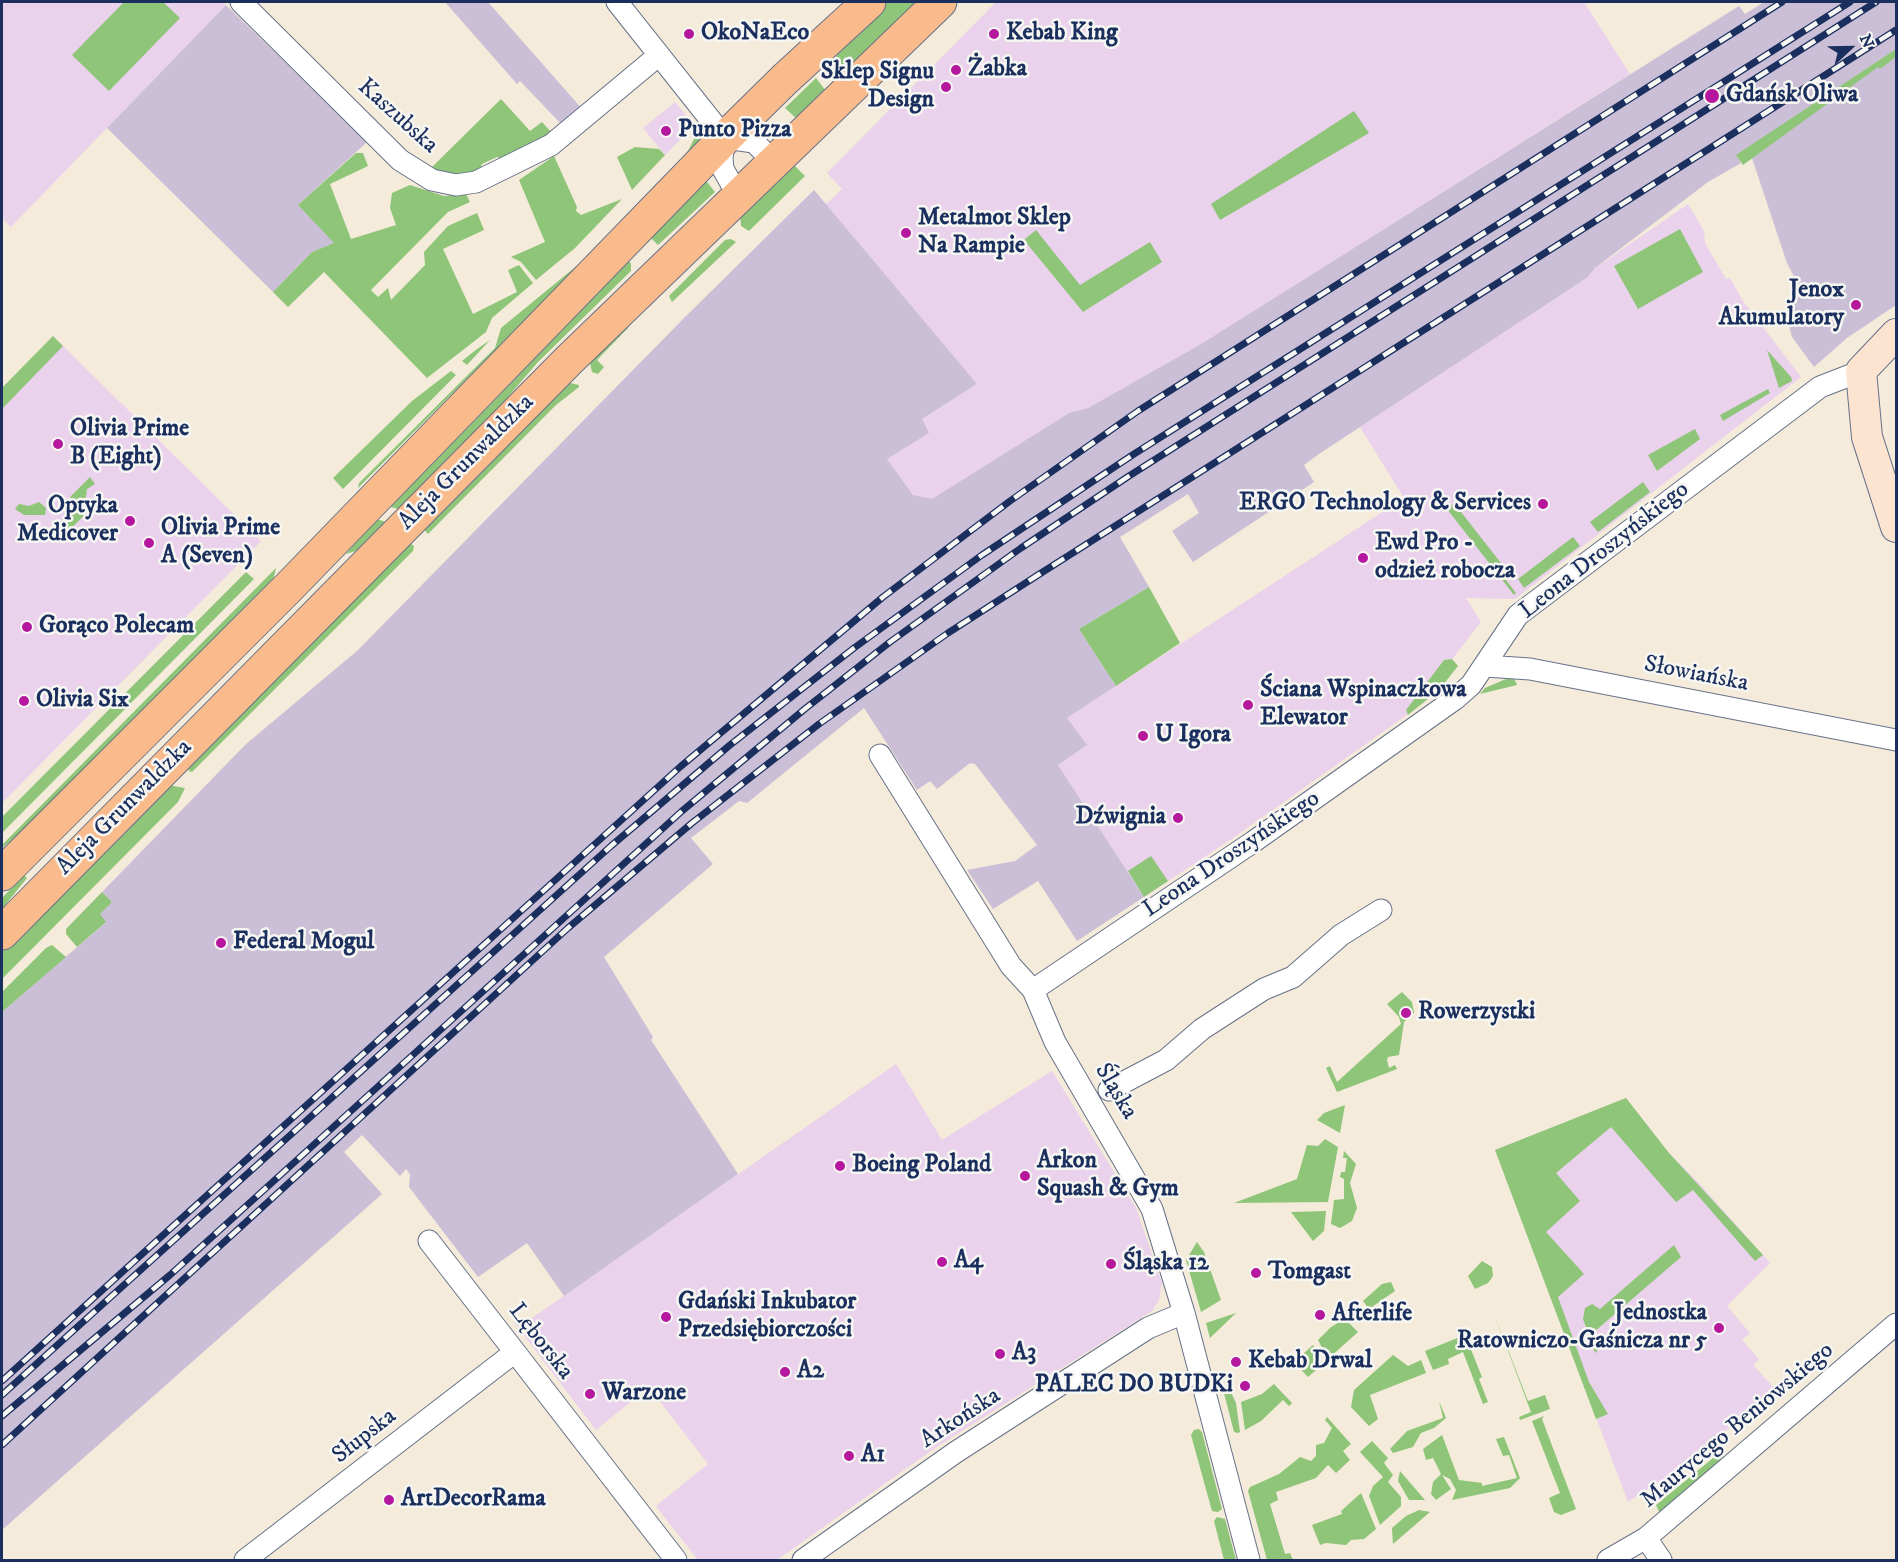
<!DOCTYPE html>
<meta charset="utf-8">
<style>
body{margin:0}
#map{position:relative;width:1898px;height:1562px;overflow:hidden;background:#f4ebda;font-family:"IM FELL DW Pica",serif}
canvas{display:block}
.frame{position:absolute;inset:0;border:3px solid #1b2f5e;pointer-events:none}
.north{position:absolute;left:1820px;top:18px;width:60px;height:60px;-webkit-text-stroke:4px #f6f6f2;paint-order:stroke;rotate:68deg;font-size:16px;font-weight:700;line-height:24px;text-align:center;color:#1b2f5e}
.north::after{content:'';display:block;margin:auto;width:21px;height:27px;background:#1b2f5e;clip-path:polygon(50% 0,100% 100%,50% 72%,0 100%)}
</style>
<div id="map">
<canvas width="1898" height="1562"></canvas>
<div class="frame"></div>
<div class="north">N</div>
</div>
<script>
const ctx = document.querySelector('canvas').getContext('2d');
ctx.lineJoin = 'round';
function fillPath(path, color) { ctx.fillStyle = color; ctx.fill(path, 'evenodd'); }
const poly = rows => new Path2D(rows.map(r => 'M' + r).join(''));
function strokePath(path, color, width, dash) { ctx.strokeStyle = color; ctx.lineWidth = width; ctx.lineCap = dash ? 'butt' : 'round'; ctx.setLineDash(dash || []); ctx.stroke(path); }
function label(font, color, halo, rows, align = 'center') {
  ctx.font = font + ' "IM FELL DW Pica",serif'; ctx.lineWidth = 5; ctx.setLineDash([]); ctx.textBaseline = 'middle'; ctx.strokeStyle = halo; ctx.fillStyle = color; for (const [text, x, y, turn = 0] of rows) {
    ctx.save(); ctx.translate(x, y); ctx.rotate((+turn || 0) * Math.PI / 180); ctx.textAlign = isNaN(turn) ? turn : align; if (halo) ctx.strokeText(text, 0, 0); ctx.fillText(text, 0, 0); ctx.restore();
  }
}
const built = poly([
 [2,2,223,2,226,5,11,227,2,218],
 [996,2,1584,2,1630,74,1201,344,1088,408,1069,413,933,499,925,499,913,495,887,459,922,419,977,384,825,205,842,189,827,173],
 [675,102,685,114,681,139,665,155,643,128],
 [1688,204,1704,231,1705,243,1726,279,1730,278,1743,301,1801,377,1515,599,1466,598,1481,622,1411,712,1233,838,1144,897,1058,765,1086,745,1067,718,1404,498,1360,427,1588,277,1595,268],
 [53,336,261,541,2,803,2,388],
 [896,1064,942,1140,1052,1071,1136,1208,1162,1283,1159,1300,1152,1311,938,1446,777,1560,698,1560,656,1506,708,1464,649,1387,596,1430,513,1321,525,1323],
 [1626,1098,1669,1153,1698,1182,1770,1263,1727,1306,1750,1333,1742,1340,1759,1359,1753,1365,1775,1389,1686,1464,1628,1502,1495,1150]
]);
const industrial = poly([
 [445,2,488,2,583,110,565,128,520,81,517,84],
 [1764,2,1896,2,1896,49,1737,155,1741,163,1708,182,1595,268,1588,277,1319,454,1304,465,1314,482,1193,562,1172,531,1199,513,1188,494,1120,537,1149,587,1079,629,1116,686,1067,718,1087,745,1058,765,1144,897,1077,941,1038,881,993,909,967,870,1015,861,1037,845,975,764,970,763,937,789,930,781,917,790,864,708,747,803,739,801,691,838,713,864,604,957,653,1037,651,1040,738,1174,564,1296,527,1243,478,1277,409,1187,410,1174,406,1169,400,1176,362,1135,344,1152,382,1194,2,1530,2,1012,105,923,99,914,112,902,102,892,245,745,358,650,685,317,814,190,977,384,922,419,929,433,887,459,913,495,932,499,1069,413,1088,408,1201,344,1739,6,1745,14],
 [226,5,367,142,298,205,335,243,312,252,273,292,107,128],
 [1896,57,1896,305,1847,338,1814,367,1792,337,1787,318,1789,303,1803,294,1787,263,1752,158,1878,66,1880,68]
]);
const green = poly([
 [124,2,163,2,180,18,109,91,72,55],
 [887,2,920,2,842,75,838,75,833,67,837,55],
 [1896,49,1896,57,1880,69,1878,67,1743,165,1736,155],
 [816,78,826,91,799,121,785,108],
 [501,99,530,131,542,122,552,133,503,159,497,157,482,164,477,177,456,181,431,168],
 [1354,111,1369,133,1220,220,1211,204],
 [699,129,704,137,702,143,358,488,359,483,495,348,501,328,585,259,686,155],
 [635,147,659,149,665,155,632,190,617,157],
 [356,153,363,153,368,166,330,184,351,239,396,225,390,208,392,193,410,185,444,196,466,194,470,202,448,212,371,290,378,297,388,288,391,300,425,265,424,252,448,226,477,213,484,230,443,249,473,314,517,292,508,270,519,265,533,283,492,318,486,332,427,378,324,272,288,307,273,292,312,252,334,243,298,205],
 [554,156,577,207,576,211,581,215,622,199,575,248,536,280,521,262,511,257,545,242,519,180],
 [795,166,805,176,749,231,741,226,740,214],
 [704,178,715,192,658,245,648,235],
 [1680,229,1703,272,1638,309,1614,266],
 [1036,230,1080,285,1150,242,1162,262,1083,312,1024,240],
 [731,239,736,242,672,302,669,296,725,240],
 [627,260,631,263,631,271,538,362,495,412,403,510,390,507,492,403],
 [625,324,628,328,597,360,604,367,598,374,592,372,590,363],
 [53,336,63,346,2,409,2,388],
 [490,340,467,365,462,361,477,349],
 [1767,350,1791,377,1792,381,1779,388],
 [451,371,456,375,343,489,333,478,412,401],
 [570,383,579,385,579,387,556,405,428,534,422,527,564,384],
 [1768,389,1770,393,1723,421,1720,415],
 [1695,429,1700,439,1657,471,1648,455],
 [90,477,95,484,87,489,86,497,79,502,75,502,70,497],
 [1643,482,1650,492,1598,532,1590,522],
 [39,502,46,508,45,515,24,515,15,509,19,504,29,506],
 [88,502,95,505,56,543,52,542,51,538,63,519],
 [1454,503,1511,576,1506,580,1516,593,1514,595,1447,509],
 [376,519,390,523,362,549,346,554],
 [1573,537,1580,546,1524,588,1518,579],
 [408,542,414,546,413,551,192,772,189,771,188,768],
 [276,568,273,581,71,789,2,848,2,845],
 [246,572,254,579,2,833,2,817],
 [1149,587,1180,643,1116,686,1079,629],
 [1452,659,1458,666,1439,690,1408,715,1406,710,1444,660],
 [1513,676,1517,685,1480,694,1485,688],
 [168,785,185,788,178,802,2,979,2,951],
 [1151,856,1168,881,1144,897,1128,871],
 [24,875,27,878,2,909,2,898],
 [102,892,112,902,100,914,106,922,77,947,66,934,66,929],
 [52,945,66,957,2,1012,2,992,46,948],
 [1402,992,1412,1002,1414,1013,1404,1022,1399,1055,1388,1057,1387,1060,1389,1068,1395,1065,1397,1069,1337,1092,1326,1068,1330,1066,1337,1082,1401,1024,1399,1017,1387,1004],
 [1626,1098,1669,1153,1763,1255,1755,1261,1693,1190,1676,1202,1611,1127,1556,1173,1580,1201,1546,1232,1584,1274,1558,1297,1589,1382,1608,1414,1596,1419,1495,1150],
 [1345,1105,1340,1133,1317,1120,1324,1113],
 [1325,1139,1338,1147,1328,1202,1234,1203,1297,1179,1307,1145,1318,1146],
 [1344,1151,1356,1164,1350,1183,1357,1208,1352,1221,1340,1228,1331,1224,1334,1200,1344,1199,1344,1179,1340,1177,1341,1172,1345,1172,1347,1158,1343,1158],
 [1326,1211,1324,1231,1313,1241,1291,1212],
 [1197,1242,1204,1252,1221,1300,1201,1312,1186,1260],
 [1674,1245,1681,1257,1594,1332,1604,1344,1595,1353,1583,1319,1585,1308,1592,1304,1600,1309],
 [1482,1261,1492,1267,1493,1276,1488,1283,1475,1289,1468,1276],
 [1391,1282,1395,1291,1369,1309,1363,1301,1382,1284],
 [1493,1311,1528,1401,1545,1395,1550,1409,1520,1420,1519,1417,1531,1412],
 [1236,1313,1210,1338,1206,1323],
 [1345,1319,1358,1332,1328,1359,1318,1340,1331,1327],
 [1464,1332,1482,1377,1479,1379,1488,1402,1483,1404,1463,1352,1448,1359,1449,1364,1433,1370,1425,1351,1460,1337,1459,1334],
 [1313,1345,1323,1364,1308,1377,1294,1362],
 [1393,1355,1408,1366,1421,1360,1426,1373,1370,1395,1378,1419,1369,1426,1351,1407,1354,1390],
 [1274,1384,1292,1403,1289,1406,1283,1400,1261,1421,1245,1430,1241,1402,1262,1394],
 [1230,1390,1236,1403,1240,1432,1238,1433,1234,1432,1224,1393],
 [1439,1401,1446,1418,1434,1428,1421,1433,1413,1447,1393,1453,1390,1449,1407,1431,1443,1418],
 [1544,1416,1542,1419,1576,1509,1561,1515,1554,1512,1549,1498,1560,1493,1532,1421],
 [1327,1417,1351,1444,1343,1451,1350,1460,1336,1473,1328,1465,1316,1478,1276,1492,1278,1500,1270,1504,1285,1554,1290,1553,1293,1560,1267,1560,1248,1491,1250,1487,1279,1474,1300,1457,1311,1461,1316,1456,1316,1445,1324,1443,1332,1428,1325,1420],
 [1199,1429,1202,1432,1222,1509,1218,1512,1212,1511,1191,1435,1194,1430],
 [1442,1435,1459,1480,1482,1483,1482,1486,1517,1478,1509,1455,1503,1456,1496,1439,1504,1437,1520,1478,1510,1488,1452,1500,1456,1490,1450,1479,1442,1475,1451,1489,1436,1500,1431,1494,1433,1482,1441,1474,1433,1458,1426,1460,1423,1449],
 [1372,1441,1388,1458,1384,1463,1393,1475,1388,1482,1401,1497,1401,1506,1380,1525,1369,1496,1373,1486,1383,1477,1360,1452],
 [1724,1449,1724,1460,1660,1514,1656,1505],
 [1400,1471,1425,1500,1409,1500,1398,1481],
 [1361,1493,1376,1529,1364,1539,1351,1540,1346,1545,1326,1543,1320,1545,1312,1525,1342,1514,1341,1511],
 [1419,1510,1430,1512,1393,1544,1392,1528,1406,1516],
 [1217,1517,1225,1519,1236,1560,1224,1560,1214,1521]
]);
const street = poly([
 [241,2,400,160,432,180,456,185,476,182,551,145,659,55],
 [617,2,725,138],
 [725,138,722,158,723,169,732,185,743,193],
 [725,138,754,142,768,156,773,165],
 [1485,666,1530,669,1896,740],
 [880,755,1011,966,1033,990,1055,1042,1152,1209,1184,1313,1249,1560],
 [1033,990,1253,842,1455,699,1471,685,1518,615,1820,387,1861,371],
 [1109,1090,1166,1060,1202,1029,1264,989,1293,977,1341,935,1381,910],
 [429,1241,676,1560],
 [1646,1538,1661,1560],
 [245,1560,515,1352],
 [803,1560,956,1452,1148,1328,1184,1313],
 [1608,1560,1646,1538,1896,1324]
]);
const secondary = poly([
 [1896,334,1861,371,1867,437,1896,527]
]);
const primary = poly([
 [2,874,288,588,725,138,785,79,869,2],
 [2,933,569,360,940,2]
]);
const rail = poly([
 [2,1381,680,767,883,597,1010,501,1138,411,1782,2],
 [2,1395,611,846,730,745,854,648,982,555,1134,454,1850,2],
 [2,1416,170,1275,682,811,806,708,890,642,1021,548,1129,476,1876,2],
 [2,1445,568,928,692,823,819,724,948,633,1038,575,1896,30]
]);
const markers = [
 [689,34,6,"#b5179e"],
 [994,34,6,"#b5179e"],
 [956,70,6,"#b5179e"],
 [946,87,6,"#b5179e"],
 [1712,96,8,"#b5179e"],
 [666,131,6,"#b5179e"],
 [906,233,6,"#b5179e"],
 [1856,305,6,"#b5179e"],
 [58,444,6,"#b5179e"],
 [1543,504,6,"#b5179e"],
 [130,521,6,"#b5179e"],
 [149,543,6,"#b5179e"],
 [1363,558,6,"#b5179e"],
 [27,627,6,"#b5179e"],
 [24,701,6,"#b5179e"],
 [1248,705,6,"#b5179e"],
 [1143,736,6,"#b5179e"],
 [1178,818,6,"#b5179e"],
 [221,943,6,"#b5179e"],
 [1406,1013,6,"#b5179e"],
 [840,1166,6,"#b5179e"],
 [1025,1176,6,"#b5179e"],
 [942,1262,6,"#b5179e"],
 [1111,1264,6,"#b5179e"],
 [1256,1273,6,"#b5179e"],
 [1320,1315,6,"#b5179e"],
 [666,1317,6,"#b5179e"],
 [1719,1328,6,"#b5179e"],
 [1000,1354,6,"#b5179e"],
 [1236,1362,6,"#b5179e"],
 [785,1372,6,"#b5179e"],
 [1245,1386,6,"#b5179e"],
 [590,1394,6,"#b5179e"],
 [849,1456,6,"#b5179e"],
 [389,1500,6,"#b5179e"]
];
const poiNames = [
 ["OkoNaEco",701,34],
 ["Kebab King",1006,34],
 ["Żabka",968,70],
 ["Sklep Signu",934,73,"right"],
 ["Design",934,101,"right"],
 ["Gdańsk Oliwa",1726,96],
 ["Punto Pizza",678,131],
 ["Metalmot Sklep",918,219],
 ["Na Rampie",918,247],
 ["Jenox",1844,291,"right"],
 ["Akumulatory",1844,319,"right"],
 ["Olivia Prime",70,430],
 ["B (Eight)",70,458],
 ["ERGO Technology & Services",1531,504,"right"],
 ["Optyka",118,507,"right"],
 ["Medicover",118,535,"right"],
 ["Olivia Prime",161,529],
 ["A (Seven)",161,557],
 ["Ewd Pro -",1375,544],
 ["odzież robocza",1375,572],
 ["Gorąco Polecam",39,627],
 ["Ściana Wspinaczkowa",1260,691],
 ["Elewator",1260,719],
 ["Olivia Six",36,701],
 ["U Igora",1155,736],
 ["Dźwignia",1166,818,"right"],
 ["Federal Mogul",233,943],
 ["Rowerzystki",1418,1013],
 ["Arkon",1037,1162],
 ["Squash & Gym",1037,1190],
 ["Boeing Poland",852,1166],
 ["A4",954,1262],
 ["Śląska 12",1123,1264],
 ["Tomgast",1268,1273],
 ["Gdański Inkubator",678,1303],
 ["Przedsiębiorczości",678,1331],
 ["Jednostka",1707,1314,"right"],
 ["Ratowniczo-Gaśnicza nr 5",1707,1342,"right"],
 ["Afterlife",1332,1315],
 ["A3",1012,1354],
 ["Kebab Drwal",1248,1362],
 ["A2",797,1372],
 ["PALEC DO BUDKi",1233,1386,"right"],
 ["Warzone",602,1394],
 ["A1",861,1456],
 ["ArtDecorRama",401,1500]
];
const streetNames = [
 ["Kaszubska",397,117,42],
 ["Aleja Grunwaldzka",467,463,-45],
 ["Leona Droszyńskiego",1605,551,-38],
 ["Słowiańska",1696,675,11],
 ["Aleja Grunwaldzka",125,808,-45],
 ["Leona Droszyńskiego",1232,855,-34],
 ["Śląska",1115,1092,59],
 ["Lęborska",540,1342,52],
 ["Arkońska",961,1419,-33],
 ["Maurycego Beniowskiego",1738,1426,-40],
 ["Słupska",365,1437,-38]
];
fillPath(built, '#ead1ec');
fillPath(industrial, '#cabfd6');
fillPath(green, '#8ec578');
strokePath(street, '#677189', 23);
strokePath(secondary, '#677189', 32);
strokePath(primary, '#677189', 35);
strokePath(street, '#fff', 21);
strokePath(secondary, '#fde4d1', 30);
strokePath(primary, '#fabb8c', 33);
strokePath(rail, '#1b2f5e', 7);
strokePath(rail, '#f6f6f2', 4.5, [14]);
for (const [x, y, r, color] of markers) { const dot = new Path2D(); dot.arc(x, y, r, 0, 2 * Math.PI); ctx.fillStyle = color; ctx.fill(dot); strokePath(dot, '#f6f6f2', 2); }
label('bold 24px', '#1b2f5e', '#f6f6f2', poiNames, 'left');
label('24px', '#1b2f5e', '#f6f6f2', streetNames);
</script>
